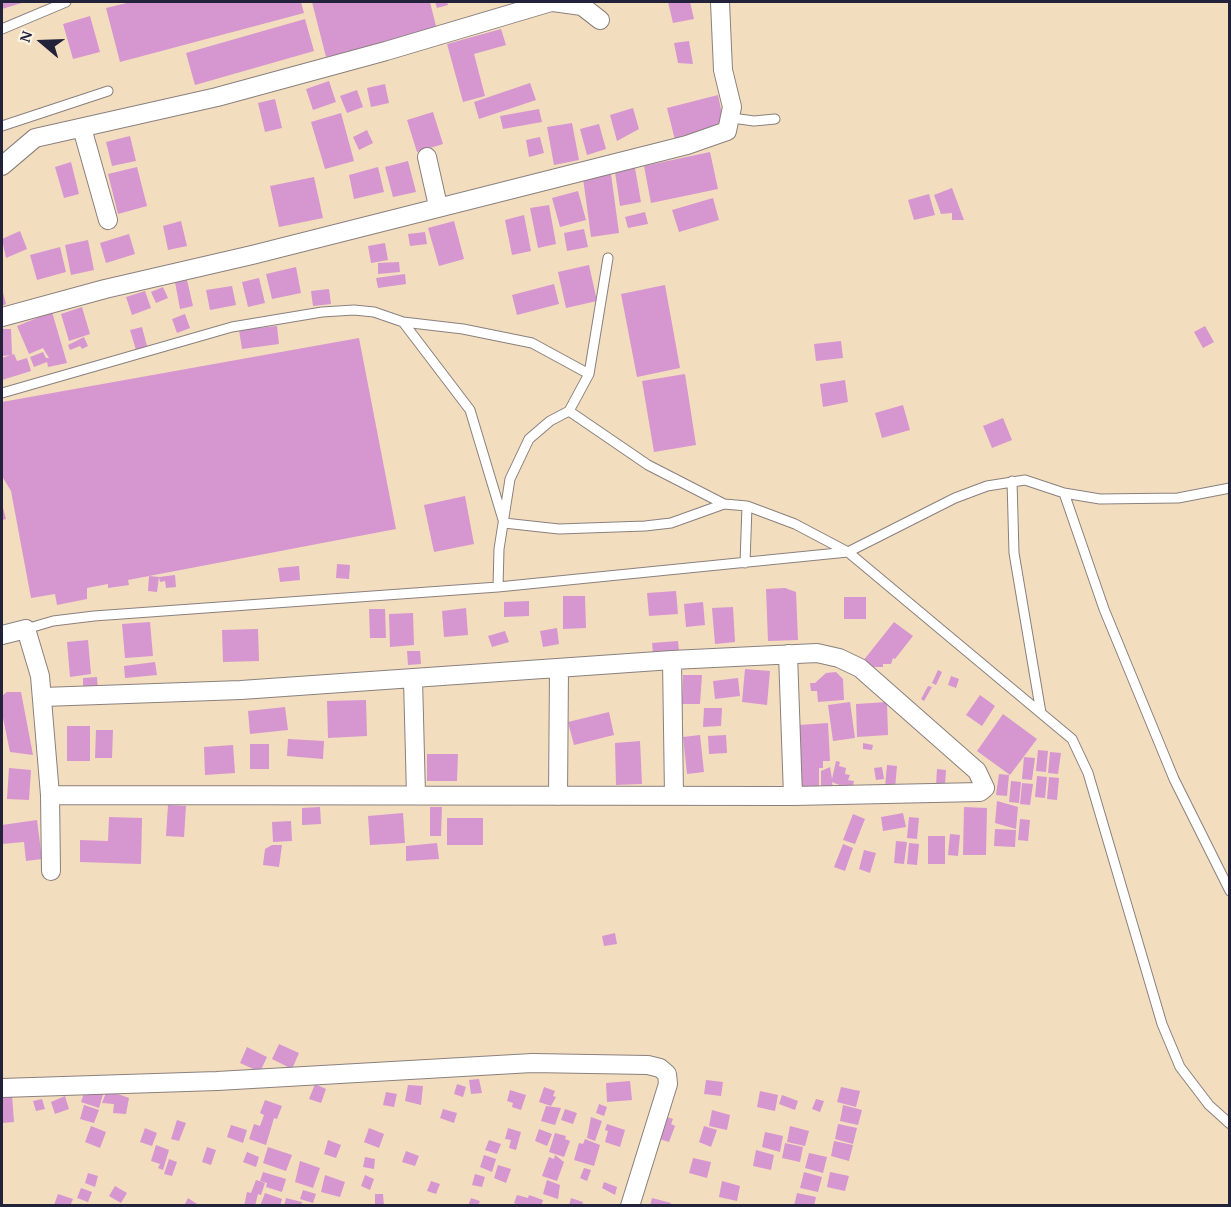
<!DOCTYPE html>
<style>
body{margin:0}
#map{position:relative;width:1231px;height:1207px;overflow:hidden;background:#f3ddbf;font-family:"Gentium Book Plus",serif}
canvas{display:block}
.frame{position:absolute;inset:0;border:3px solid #22223b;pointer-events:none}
.north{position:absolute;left:12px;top:12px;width:60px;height:60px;-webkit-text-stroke:4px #fcf5e5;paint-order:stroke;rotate:289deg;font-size:16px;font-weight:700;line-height:24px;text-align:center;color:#22223b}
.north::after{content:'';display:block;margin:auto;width:21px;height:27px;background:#22223b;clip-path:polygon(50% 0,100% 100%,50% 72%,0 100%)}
</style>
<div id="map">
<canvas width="1231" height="1207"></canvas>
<div class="frame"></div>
<div class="north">N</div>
</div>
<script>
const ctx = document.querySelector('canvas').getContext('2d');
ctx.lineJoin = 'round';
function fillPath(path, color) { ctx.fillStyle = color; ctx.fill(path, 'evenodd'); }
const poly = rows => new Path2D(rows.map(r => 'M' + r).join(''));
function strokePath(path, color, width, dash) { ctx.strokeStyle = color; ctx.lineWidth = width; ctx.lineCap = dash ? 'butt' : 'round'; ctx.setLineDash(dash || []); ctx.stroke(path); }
const building = poly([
 [2,2,25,2,2,9],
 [131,2,301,2,304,13,120,62,106,8],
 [312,2,430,2,437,30,326,57],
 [435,2,447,2,448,5,437,8],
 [668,2,690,2,694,19,673,23],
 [90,16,100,52,73,59,63,24],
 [305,19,314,51,195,85,186,53],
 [501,29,506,45,474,54,485,96,463,102,447,44],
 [689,41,693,64,678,63,674,43],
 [329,81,336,102,313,110,306,89],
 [530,83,536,100,479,119,474,102],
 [385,84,389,103,371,107,367,88],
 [357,90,363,107,347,113,340,96],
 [718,95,725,129,676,144,667,108],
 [275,99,282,128,265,132,258,103],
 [633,108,639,129,617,141,610,115],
 [539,109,542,122,503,129,500,116],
 [433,112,443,144,417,152,407,120],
 [341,113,354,161,325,169,311,122],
 [572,123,579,160,554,165,547,127],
 [599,124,606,149,587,155,580,129],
 [367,130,373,143,359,150,353,137],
 [130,136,136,161,112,166,106,142],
 [540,137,544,153,529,157,526,140],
 [710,152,718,189,651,203,644,166],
 [408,161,416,192,393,197,385,167],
 [71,162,79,194,64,198,55,167],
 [137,167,147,206,118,214,108,174],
 [378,167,384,192,354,199,349,175],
 [635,168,641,202,620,206,615,172],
 [611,174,619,233,591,237,583,178],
 [314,177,323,218,279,227,270,186],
 [952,188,964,220,952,220,952,213,941,214,934,195],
 [578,191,586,220,560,227,552,198],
 [929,194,935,215,914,220,908,200],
 [713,198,719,220,679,232,672,210],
 [549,205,556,244,538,248,530,208],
 [645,212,648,224,628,228,625,217],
 [524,215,531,251,512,255,505,220],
 [181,221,187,246,168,250,163,226],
 [454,221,464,259,439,266,428,228],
 [584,229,588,247,567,251,564,233],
 [20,231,27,249,6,258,2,239],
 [425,232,427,244,410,246,408,234],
 [129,234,135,254,106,263,100,243],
 [88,240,94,270,71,275,65,245],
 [385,243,388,260,371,263,368,246],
 [60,247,66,272,37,280,30,255],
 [399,262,400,272,378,274,378,263],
 [589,265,597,301,566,308,558,272],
 [296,267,301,293,272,299,266,274],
 [405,274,406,284,378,288,376,278],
 [259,278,265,303,248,307,242,282],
 [187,280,193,306,180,309,175,282],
 [554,284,559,304,517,315,512,295],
 [665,285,680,368,637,377,621,294],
 [232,286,236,305,210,310,206,290],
 [163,287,168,298,156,303,151,292],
 [2,289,6,304,2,306],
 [329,289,331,304,313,306,311,291],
 [145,291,151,308,132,315,126,297],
 [82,307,90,334,69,341,61,314],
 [52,312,67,363,48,367,47,362,34,367,30,357,43,352,46,358,49,358,43,348,29,354,17,326],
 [185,314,190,328,177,333,172,319],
 [277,326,279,344,242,349,239,330],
 [1205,326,1214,342,1203,348,1194,332],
 [142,327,147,346,136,350,130,330],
 [2,329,11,329,12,355,2,356],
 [84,337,88,346,82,349,80,346,70,350,68,345],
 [359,338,396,529,149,576,159,577,157,592,148,591,149,576,128,580,129,585,108,588,108,584,87,588,87,599,57,605,55,594,31,598,11,491,2,476,2,402],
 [841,341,843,358,816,361,814,344],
 [14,354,17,361,27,358,31,371,2,380,2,358],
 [685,374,696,445,654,452,642,381],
 [845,380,848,402,823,407,820,384],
 [903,405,910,430,882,438,875,413],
 [1003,418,1012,440,992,448,983,426],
 [465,496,474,544,434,552,424,505],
 [2,504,6,519,2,520],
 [337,564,350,565,349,579,336,578],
 [299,566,300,580,280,582,278,568],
 [175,575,176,587,166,588,165,581,160,582,159,577],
 [785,588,796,592,798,640,768,641,766,589],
 [676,591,678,614,649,616,647,593],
 [563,596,585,596,586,628,563,629],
 [844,597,866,597,866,619,844,619],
 [529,601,529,616,504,617,504,602],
 [703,602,705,625,686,627,684,604],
 [733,607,735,642,715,644,712,608],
 [466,608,468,635,444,637,442,611],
 [369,609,385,609,386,638,370,638],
 [413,613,414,645,390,647,389,614],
 [150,622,153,656,125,658,122,624],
 [894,622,913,636,895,659,893,658,891,664,883,664,883,667,871,667,863,661],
 [557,628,559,644,543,647,540,631],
 [258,629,259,661,223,662,222,630],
 [505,631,509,642,492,647,488,636],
 [88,640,91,674,70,677,67,642],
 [678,641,679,651,653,653,652,643],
 [407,651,420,651,421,664,408,665],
 [155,662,157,675,125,678,124,666],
 [745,669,770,671,767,705,742,702],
 [938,670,942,672,936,685,932,683],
 [836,672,843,679,844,700,818,702,817,691,811,691,810,683,815,683,826,673],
 [683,675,702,675,700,704,682,704],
 [951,676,959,679,956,688,948,685],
 [97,677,98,691,83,691,83,678],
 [738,678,740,696,715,699,713,681],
 [928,686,932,687,924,701,921,699],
 [7,692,21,692,33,755,10,752,2,713,2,696],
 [980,695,995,706,982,726,966,715],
 [366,700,367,736,328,738,327,701],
 [850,702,855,738,833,741,828,705],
 [887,702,888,735,857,737,856,704],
 [285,707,288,730,250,734,248,711],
 [704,708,722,708,721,726,703,727],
 [609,712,614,735,574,745,568,722],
 [1003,714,1037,739,1010,775,977,751],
 [828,723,830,761,823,761,823,768,819,768,819,787,798,788,797,766,801,766,799,725],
 [67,726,90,726,90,761,67,761],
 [96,730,113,730,112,758,95,758],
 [700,735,704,772,687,774,683,737],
 [726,735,727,753,709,754,708,736],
 [288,739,324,741,323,759,287,756],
 [640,741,642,784,616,785,615,743],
 [863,743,873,745,872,750,863,749],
 [250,744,269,744,269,769,250,769],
 [233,745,235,773,205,775,204,747],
 [1038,750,1048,751,1046,772,1036,771],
 [1050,752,1061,753,1058,774,1048,773],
 [427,754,458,754,457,781,427,781],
 [1024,757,1035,758,1032,780,1022,779],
 [836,761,840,762,839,766,846,768,845,774,850,775,848,780,854,781,851,793,847,788,832,782,833,787,821,788,821,771,830,767,832,779],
 [887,765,897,766,895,788,885,787],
 [882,767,884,779,876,780,874,768],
 [9,768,31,770,29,800,7,799],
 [937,769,946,770,945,786,936,785],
 [999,774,1009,775,1007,796,996,795],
 [1037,776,1047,777,1045,798,1035,797],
 [1049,777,1059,778,1057,800,1047,799],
 [1011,781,1021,782,1019,803,1009,802],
 [1022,783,1033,784,1030,805,1020,804],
 [997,801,1018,807,1016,829,995,823],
 [168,805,186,806,184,837,166,836],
 [320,807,321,824,302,825,302,808],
 [430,807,442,807,441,836,430,836],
 [964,807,987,808,986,855,963,855],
 [403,813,405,843,370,845,368,816],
 [903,813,906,827,883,831,881,817],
 [853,814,865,819,855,844,843,840],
 [109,817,142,818,141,864,80,862,80,840,108,841],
 [909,817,919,818,917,839,907,838],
 [447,818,483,818,483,845,447,845],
 [1020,819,1030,820,1028,841,1018,840],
 [37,820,42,859,26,861,24,842,2,844,2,825],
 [291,821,292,841,273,842,272,822],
 [995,829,1016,830,1015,847,994,846],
 [950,834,960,835,958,856,948,855],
 [928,836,945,836,945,864,928,864],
 [896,841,907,842,904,864,894,863],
 [437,843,439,859,406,861,406,846],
 [909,843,919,844,917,865,907,864],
 [843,844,853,848,845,871,834,867],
 [272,845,282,845,279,867,263,865,265,849],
 [864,850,876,853,870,873,859,869],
 [615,933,617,944,604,946,602,936],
 [279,1044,299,1053,292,1069,272,1059],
 [247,1047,267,1057,260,1072,240,1063],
 [479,1079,482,1093,471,1094,469,1080],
 [706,1080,723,1082,721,1096,704,1094],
 [630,1081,632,1100,607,1102,606,1083],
 [315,1084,326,1089,321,1103,309,1099],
 [457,1084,466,1087,463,1097,454,1094],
 [408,1085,423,1086,421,1105,405,1101],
 [544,1087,555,1091,553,1096,556,1097,551,1106,539,1102],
 [841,1087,860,1091,856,1107,837,1102],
 [85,1090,104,1091,99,1108,81,1102],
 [107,1090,129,1098,126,1114,113,1113,114,1104,102,1103],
 [510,1090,526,1095,521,1110,512,1107,513,1103,507,1101],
 [760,1091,778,1095,775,1111,757,1107],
 [386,1092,397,1094,394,1107,383,1105],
 [12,1095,14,1122,2,1123,2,1096],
 [782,1095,798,1101,795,1110,779,1104],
 [65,1096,69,1109,55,1114,51,1102],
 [42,1099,45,1109,36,1111,33,1101],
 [816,1099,824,1101,820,1112,812,1109],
 [265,1100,282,1106,277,1119,274,1118,266,1145,249,1139,254,1124,260,1126,264,1115,260,1113],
 [599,1104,607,1107,604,1116,596,1113],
 [84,1105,99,1110,94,1123,80,1119],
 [843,1105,862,1110,858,1125,840,1121],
 [546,1106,561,1108,555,1125,541,1121],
 [443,1109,457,1113,454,1123,440,1118],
 [565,1109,577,1113,573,1124,561,1120],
 [712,1110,730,1115,727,1130,709,1126],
 [664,1116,673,1119,671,1124,675,1126,669,1142,656,1138],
 [591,1117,602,1121,595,1141,587,1138],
 [177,1120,186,1123,179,1141,171,1139],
 [607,1124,625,1130,620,1147,605,1142,608,1131,605,1130],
 [838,1124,857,1128,853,1144,835,1139],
 [231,1125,247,1130,243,1143,227,1137],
 [91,1126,106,1132,100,1148,85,1142],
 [704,1126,717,1130,711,1147,699,1142],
 [790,1126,809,1131,805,1146,787,1142],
 [145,1128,157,1133,152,1146,140,1142],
 [369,1128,384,1134,379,1148,364,1142],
 [508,1128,521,1132,516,1150,509,1148,511,1140,505,1139],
 [539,1129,552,1134,547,1146,535,1141],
 [765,1132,783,1136,780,1152,762,1147],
 [555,1133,566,1136,565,1139,570,1141,564,1157,549,1152],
 [585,1139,600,1145,594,1166,574,1160,579,1143,583,1144],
 [328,1140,341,1145,336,1158,324,1154],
 [489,1140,501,1144,497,1154,485,1150],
 [834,1141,853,1145,849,1161,831,1156],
 [785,1143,803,1147,800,1162,782,1158],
 [156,1145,169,1150,163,1170,158,1168,160,1164,151,1161],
 [207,1147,216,1150,211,1165,202,1162],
 [268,1147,292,1155,286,1171,263,1163],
 [756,1150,774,1155,771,1170,753,1166],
 [406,1151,419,1156,415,1166,402,1162],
 [247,1152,259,1157,256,1167,243,1162],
 [809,1153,827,1157,823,1173,805,1168],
 [484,1155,496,1159,492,1172,480,1167],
 [555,1155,564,1162,557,1181,542,1176,549,1157,554,1159],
 [365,1157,375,1159,374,1169,363,1167],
 [693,1158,711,1162,707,1178,689,1173],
 [169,1159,177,1162,172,1176,164,1174],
 [300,1161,320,1168,313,1188,295,1182],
 [498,1165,511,1169,506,1183,494,1178],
 [584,1168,591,1170,587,1181,580,1178],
 [263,1172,286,1179,282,1192,266,1187,267,1183,260,1181],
 [804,1172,822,1177,818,1192,800,1188],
 [830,1172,849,1176,845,1191,827,1187],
 [88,1173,98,1176,95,1187,85,1183],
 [475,1174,485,1177,482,1187,472,1185],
 [325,1175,345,1182,340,1197,321,1192],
 [365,1175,374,1179,370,1190,361,1186],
 [256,1180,265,1183,261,1195,258,1194,255,1206,244,1206,247,1192,251,1193],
 [547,1180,560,1185,558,1199,543,1194],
 [431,1181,440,1184,436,1194,427,1191],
 [722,1181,740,1186,737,1201,719,1197],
 [604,1182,617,1187,615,1195,602,1188],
 [115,1186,127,1193,121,1203,109,1196],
 [81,1188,92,1192,88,1202,77,1198],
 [303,1190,316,1194,313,1203,300,1199],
 [265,1193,282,1199,280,1206,260,1206],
 [797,1193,816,1197,814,1206,794,1206],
 [58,1194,73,1199,70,1206,54,1205],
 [375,1194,383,1194,384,1206,375,1206],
 [517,1195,528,1198,529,1195,543,1200,541,1206,521,1206,514,1203],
 [188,1198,200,1206,184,1206],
 [286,1198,302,1202,301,1206,284,1206],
 [471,1198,480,1201,478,1206,468,1206],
 [571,1198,583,1202,582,1206,569,1206],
 [652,1198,671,1203,670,1206,650,1206]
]);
const lane = poly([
 [2,29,66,2],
 [732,118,754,121,775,119],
 [2,126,108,91],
 [403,322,470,410,504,523,559,529,645,526,671,523,724,504],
 [2,393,232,327,322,312,354,310,374,312,403,322,463,329,532,343,589,374],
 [569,411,648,465,724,504,747,506,745,563],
 [1012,481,1014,553,1041,713],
 [1064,493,1100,499,1178,498,1230,488],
 [747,506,795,524,848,552,1072,739,1088,773,1162,1024,1180,1067,1209,1105,1230,1124],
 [498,587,499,549,510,479,529,439,550,421,569,411,589,374,608,258],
 [26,629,53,621,94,616,498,587,848,552,955,498,987,486,1025,480,1064,493,1104,609,1174,779,1230,891]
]);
const street = poly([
 [553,2,582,6,600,20],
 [82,128,108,220],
 [427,157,438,206],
 [2,166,35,138,217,97,386,51,551,2],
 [2,317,105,289,252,255,687,145,727,131,732,107,723,70,720,2],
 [2,635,26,629,40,676,50,795,51,871],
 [788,654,793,796],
 [672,660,674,795],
 [413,679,416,795],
 [43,697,241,690,672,660,817,653,839,658,860,668,977,771,985,788,980,792,793,796,50,795],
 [558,796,559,669],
 [2,1088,217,1081,532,1063,648,1065,660,1068,667,1074,668,1084,630,1206]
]);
fillPath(building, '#d696d0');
strokePath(lane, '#8a807d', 11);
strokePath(street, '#8a807d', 20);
strokePath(lane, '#fff', 9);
strokePath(street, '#fff', 18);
</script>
